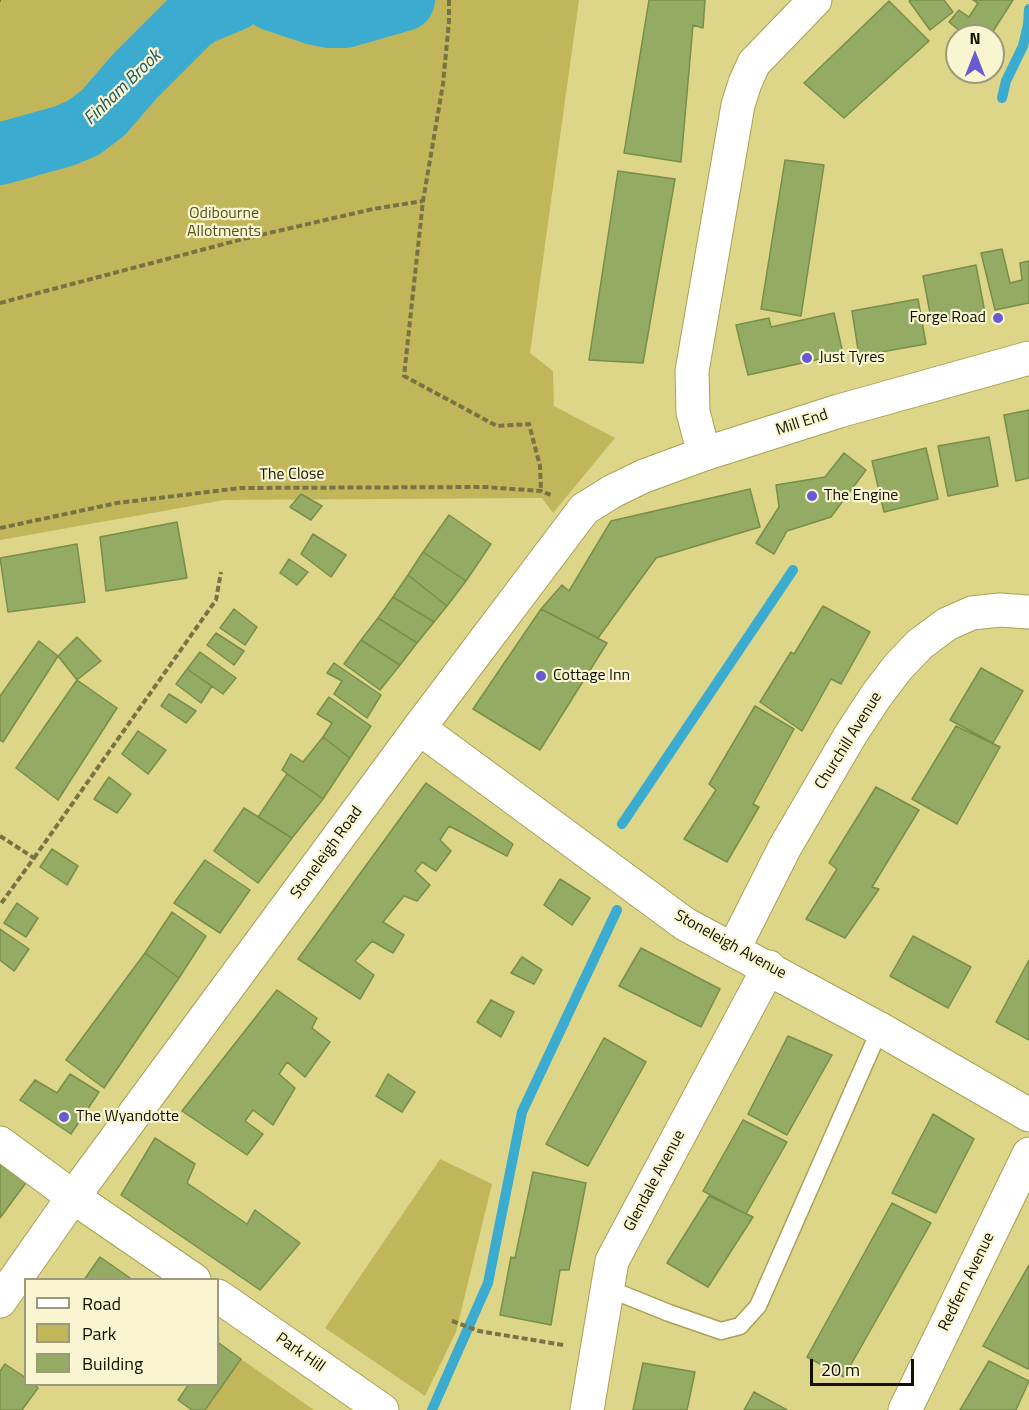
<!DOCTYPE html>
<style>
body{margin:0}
#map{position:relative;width:1029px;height:1410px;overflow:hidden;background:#ddd688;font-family:"Titillium Web",sans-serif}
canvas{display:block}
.legend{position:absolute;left:24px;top:1278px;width:195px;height:108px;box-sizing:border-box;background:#f8f5d0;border:2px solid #9c997d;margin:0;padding:8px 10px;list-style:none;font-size:18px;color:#131000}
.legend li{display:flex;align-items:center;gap:12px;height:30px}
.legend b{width:30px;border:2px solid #9c997d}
.north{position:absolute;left:945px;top:24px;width:60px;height:60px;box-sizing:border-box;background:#f8f5d0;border:2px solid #9c997d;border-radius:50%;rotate:0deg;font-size:16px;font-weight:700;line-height:24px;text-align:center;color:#131000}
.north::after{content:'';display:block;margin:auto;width:21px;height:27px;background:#675ad3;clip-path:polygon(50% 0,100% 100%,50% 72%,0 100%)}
.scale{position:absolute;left:810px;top:1359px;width:104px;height:27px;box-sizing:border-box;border:3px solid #131000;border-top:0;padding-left:8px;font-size:18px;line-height:21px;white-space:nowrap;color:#131000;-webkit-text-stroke:4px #f8f5d0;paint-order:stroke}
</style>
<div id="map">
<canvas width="1029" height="1410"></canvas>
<ul class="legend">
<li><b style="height:8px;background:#fff"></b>Road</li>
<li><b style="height:16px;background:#c1b75a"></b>Park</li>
<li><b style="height:16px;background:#94ab64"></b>Building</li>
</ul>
<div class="north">N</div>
<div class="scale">20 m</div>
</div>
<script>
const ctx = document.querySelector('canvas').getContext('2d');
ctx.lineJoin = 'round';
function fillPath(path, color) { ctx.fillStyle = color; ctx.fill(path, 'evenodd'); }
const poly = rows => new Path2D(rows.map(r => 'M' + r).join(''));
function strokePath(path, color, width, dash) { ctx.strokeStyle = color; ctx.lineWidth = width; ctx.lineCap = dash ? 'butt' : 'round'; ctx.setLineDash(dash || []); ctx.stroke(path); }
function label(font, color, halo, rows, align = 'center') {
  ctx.font = font + ' "Titillium Web",sans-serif'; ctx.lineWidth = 4.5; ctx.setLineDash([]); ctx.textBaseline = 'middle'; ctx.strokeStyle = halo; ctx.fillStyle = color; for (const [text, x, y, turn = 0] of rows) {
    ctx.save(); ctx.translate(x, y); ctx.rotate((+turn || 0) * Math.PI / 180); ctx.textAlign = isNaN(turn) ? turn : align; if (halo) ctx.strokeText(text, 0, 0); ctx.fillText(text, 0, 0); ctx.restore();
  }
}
const green = poly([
 [0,0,579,0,530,353,553,371,554,406,615,438,553,513,542,498,225,500,0,540],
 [440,1159,492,1184,456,1332,425,1396,325,1328],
 [241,1359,314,1410,205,1410]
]);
const stream = poly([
 [1002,98,1006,81,1023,46,1028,25,1029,9],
 [622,824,793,570],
 [432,1410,488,1283,522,1112,617,910]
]);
const river = poly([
 [273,0,315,14,330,17,345,17,404,0],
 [0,154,64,136,83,128,103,113,136,75,188,23,200,14,234,0]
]);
const building = poly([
 [649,0,705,0,703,28,693,25,681,162,624,153,649,0],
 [911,0,944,0,953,12,930,30,909,1,911,0],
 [973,0,1013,0,990,36,963,36,959,34,960,31,949,22,959,10,969,17,978,3,973,0],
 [889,1,929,41,844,118,804,83,889,1],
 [785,160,824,165,801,316,761,309,785,160],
 [618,171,675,179,643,363,589,360,618,171],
 [1002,249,1010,283,1022,280,1020,263,1029,261,1029,303,995,310,981,253,1002,249],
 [976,265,985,313,932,324,923,276,976,265],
 [918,299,926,344,859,356,852,311,918,299],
 [834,313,843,354,748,375,736,325,769,318,771,327,834,313],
 [1029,410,1029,478,1016,481,1004,415,1029,410],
 [989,437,998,486,948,496,938,446,989,437],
 [926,448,938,499,884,512,872,461,926,448],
 [844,453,866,470,831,517,787,531,774,554,756,543,779,507,776,485,825,477,844,453],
 [750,489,760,527,656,558,598,638,541,609,562,585,569,591,611,521,750,489],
 [301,494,322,506,311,520,290,507,301,494],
 [449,515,491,544,466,581,423,552,449,515],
 [177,522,187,578,106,591,100,537,177,522],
 [313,534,346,555,331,577,301,554,313,534],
 [77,544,85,602,8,612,0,558,77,544],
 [423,552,466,581,447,606,408,575,423,552],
 [289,559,308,572,297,585,280,573,289,559],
 [408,575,447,606,434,622,393,597,408,575],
 [393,597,434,622,417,643,378,618,393,597],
 [823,606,870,632,841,684,831,679,802,731,760,702,791,652,794,654,823,606],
 [234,609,257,627,245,645,220,628,234,609],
 [541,609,607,643,540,750,473,709,541,609],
 [378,618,417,643,400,665,361,640,378,618],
 [216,633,244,651,234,665,207,645,216,633],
 [77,637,101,661,77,680,58,656,77,637],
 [361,640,400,665,380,690,344,664,361,640],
 [39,641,58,656,3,742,0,740,0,696,39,641],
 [200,652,236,678,223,694,187,669,200,652],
 [334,663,381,695,367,718,334,694,342,681,327,673,334,663],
 [981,668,1023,691,993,743,950,720,981,668],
 [187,669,212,686,201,703,176,684,187,669],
 [77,680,117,708,58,800,16,768,77,680],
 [169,694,196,711,186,723,161,706,169,694],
 [329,697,371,726,350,758,323,737,332,723,317,714,329,697],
 [755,706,794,729,753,804,759,807,727,862,684,839,716,790,709,784,755,706],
 [956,726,1000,747,957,824,912,799,956,726],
 [138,731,166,750,148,774,122,754,138,731],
 [323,737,350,758,323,799,282,770,291,754,303,762,323,737],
 [287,774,323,799,292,838,258,817,287,774],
 [109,777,131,794,117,813,94,799,109,777],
 [426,783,513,844,507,856,449,826,440,840,451,851,436,871,422,862,415,871,430,885,417,901,404,896,383,922,404,935,393,953,372,941,355,961,374,975,360,999,298,959,426,783],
 [876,787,919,810,872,887,879,889,845,938,806,919,837,869,829,863,876,787],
 [244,808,292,838,258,883,214,851,244,808],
 [52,849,78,866,67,885,40,867,52,849],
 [205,860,250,890,220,933,174,903,205,860],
 [560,879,590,898,572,925,544,905,560,879],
 [17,903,38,918,26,937,4,923,17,903],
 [172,912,206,936,179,978,145,953,172,912],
 [0,929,29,949,14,971,0,960,0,929],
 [913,936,971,967,948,1008,890,976,913,936],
 [641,948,720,989,701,1027,619,986,641,948],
 [145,953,179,978,104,1088,66,1060,145,953],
 [522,957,542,970,534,984,511,973,522,957],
 [1029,960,1029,1040,996,1022,1029,960],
 [277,990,317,1018,312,1028,330,1042,305,1077,287,1062,279,1074,295,1088,273,1125,253,1110,245,1121,263,1134,247,1155,182,1111,277,990],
 [491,1000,514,1012,501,1037,477,1022,491,1000],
 [788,1036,832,1055,787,1135,748,1114,788,1036],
 [604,1038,646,1062,588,1166,546,1144,604,1038],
 [70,1074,99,1092,71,1134,20,1100,35,1080,57,1093,70,1074],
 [388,1074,415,1092,402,1112,376,1096,388,1074],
 [933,1114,974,1139,936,1213,892,1193,933,1114],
 [743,1120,787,1142,746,1214,703,1191,743,1120],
 [155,1138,195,1164,187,1183,247,1224,255,1210,300,1243,260,1290,121,1195,155,1138],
 [0,1154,31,1176,0,1218,0,1154],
 [533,1172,586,1183,569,1270,560,1270,551,1325,500,1315,511,1257,515,1258,533,1172],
 [709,1196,753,1217,708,1287,667,1263,709,1196],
 [892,1203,931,1223,844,1377,807,1357,892,1203],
 [100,1257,133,1280,84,1280,100,1257],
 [1029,1265,1029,1368,1028,1369,983,1346,1029,1265],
 [219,1343,241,1359,205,1410,192,1410,178,1400,189,1384,218,1384,218,1346,219,1343],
 [989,1361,1029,1381,1016,1410,960,1410,989,1361],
 [643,1363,695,1372,687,1410,633,1410,643,1363],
 [5,1364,26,1378,26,1384,34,1384,38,1388,22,1410,0,1410,0,1371,5,1364],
 [754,1392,787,1410,744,1410,754,1392]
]);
const path = poly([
 [0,0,1,0],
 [449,0,449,21,443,84,423,201,404,376,497,426,529,424,540,466,541,491],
 [0,303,243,239,373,209,423,201],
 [0,528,117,503,241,488,484,487,541,491,553,496],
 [0,836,34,858,0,905],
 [34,858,216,600,221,572],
 [452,1321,479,1331,563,1345]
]);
const service = poly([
 [607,1288,669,1313,721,1331,740,1326,758,1306,880,1029]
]);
const minor = poly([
 [704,454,693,412,692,371,738,105,745,83,754,63,815,0],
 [419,728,685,924,880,1029,1029,1115],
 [733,950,785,847,851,734,876,696,898,667,920,644,947,624,972,613,1000,610,1029,612],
 [587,1410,612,1261,769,967],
 [905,1410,1029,1154]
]);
const tertiary = poly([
 [0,1143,73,1197,194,1280],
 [218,1296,382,1410],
 [0,1301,73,1197,419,728,584,509,613,491,644,476,704,454,839,411,1029,358]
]);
const markers = [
 [998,318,6,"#675ad3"],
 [807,358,6,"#675ad3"],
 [812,496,6,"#675ad3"],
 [541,676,6,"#675ad3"],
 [64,1117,6,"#675ad3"]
];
const parkNames = [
 ["Odibourne",224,214],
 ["Allotments",224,232]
];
const poiNames = [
 ["Forge Road",986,318,"right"],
 ["Just Tyres",819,358],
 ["The Engine",824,496],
 ["Cottage Inn",553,676],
 ["The Wyandotte",76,1117]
];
const streetNames = [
 ["Mill End",802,423,-18],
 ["The Close",292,475,-1],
 ["Churchill Avenue",849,741,-58],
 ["Stoneleigh Road",327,853,-54],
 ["Stoneleigh Avenue",730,945,29],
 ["Glendale Avenue",655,1181,-62],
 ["Redfern Avenue",967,1282,-64],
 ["Park Hill",300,1353,35]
];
const waterNames = [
 ["Finham Brook",123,88,-44]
];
fillPath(green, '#c1b75a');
strokePath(stream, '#3babcf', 10);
strokePath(river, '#3babcf', 62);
fillPath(building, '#94ab64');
strokePath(building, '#798e49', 1.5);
strokePath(service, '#a9a155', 19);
strokePath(minor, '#a9a155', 35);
strokePath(tertiary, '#a9a155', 35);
strokePath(path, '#787344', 4, [6, 3]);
strokePath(service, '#fff', 16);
strokePath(minor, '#fff', 33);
strokePath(tertiary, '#fff', 33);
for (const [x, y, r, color] of markers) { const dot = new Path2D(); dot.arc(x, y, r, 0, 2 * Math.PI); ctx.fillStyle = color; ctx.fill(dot); strokePath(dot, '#f8f5d0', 2); }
label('16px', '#565121', '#f8f5d0', parkNames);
label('16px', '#131000', '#f8f5d0', poiNames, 'left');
label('16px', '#131000', '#f8f5d0', streetNames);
label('italic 18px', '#175467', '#f8f5d0', waterNames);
</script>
